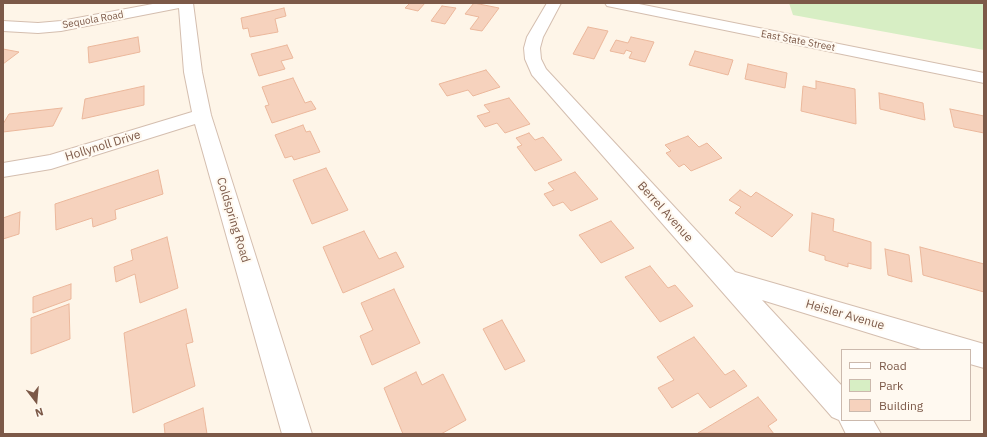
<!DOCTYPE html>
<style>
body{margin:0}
#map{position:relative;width:987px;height:437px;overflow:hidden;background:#fef5e8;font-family:"IBM Plex Sans",sans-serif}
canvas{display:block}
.frame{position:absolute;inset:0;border:4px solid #7c5948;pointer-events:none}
.legend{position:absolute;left:841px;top:349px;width:130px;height:72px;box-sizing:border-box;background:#fff9f0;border:1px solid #cbb9ad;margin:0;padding:5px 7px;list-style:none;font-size:12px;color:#7c5948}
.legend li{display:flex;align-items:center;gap:8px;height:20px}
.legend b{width:20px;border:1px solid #cbb9ad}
.north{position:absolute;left:16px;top:381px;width:40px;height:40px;-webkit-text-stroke:3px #fff9f0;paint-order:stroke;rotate:164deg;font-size:11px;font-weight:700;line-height:16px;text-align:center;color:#7c5948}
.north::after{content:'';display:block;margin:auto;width:14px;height:18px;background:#7c5948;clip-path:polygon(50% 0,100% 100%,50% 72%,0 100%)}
</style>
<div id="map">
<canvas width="987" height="437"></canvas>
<div class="frame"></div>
<ul class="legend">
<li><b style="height:5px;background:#fff"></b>Road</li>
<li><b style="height:11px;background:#d7eec4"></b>Park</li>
<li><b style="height:11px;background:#f6d2bd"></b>Building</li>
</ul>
<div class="north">N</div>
</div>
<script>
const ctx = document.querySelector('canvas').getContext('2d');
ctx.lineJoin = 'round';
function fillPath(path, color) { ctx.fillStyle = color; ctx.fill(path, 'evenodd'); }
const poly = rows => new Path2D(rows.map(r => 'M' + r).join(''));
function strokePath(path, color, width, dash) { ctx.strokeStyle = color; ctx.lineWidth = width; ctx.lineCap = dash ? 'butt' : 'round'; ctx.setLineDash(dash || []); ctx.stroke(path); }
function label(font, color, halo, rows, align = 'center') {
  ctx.font = font + ' "IBM Plex Sans",sans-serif'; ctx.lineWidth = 4; ctx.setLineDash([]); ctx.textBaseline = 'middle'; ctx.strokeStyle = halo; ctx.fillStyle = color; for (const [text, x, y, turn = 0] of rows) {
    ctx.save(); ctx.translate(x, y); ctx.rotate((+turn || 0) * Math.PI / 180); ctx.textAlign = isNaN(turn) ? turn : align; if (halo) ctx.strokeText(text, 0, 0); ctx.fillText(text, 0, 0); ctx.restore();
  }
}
const green = poly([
 [789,3,984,3,984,50,793,15]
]);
const building = poly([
 [410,3,425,3,418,11,405,8,410,3],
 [474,3,499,8,482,31,470,29,479,17,465,14,474,3],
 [442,6,456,8,445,24,431,21,442,6],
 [284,8,286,16,275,19,278,32,250,37,248,28,243,29,241,18,284,8],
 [588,27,608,31,594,59,573,54,588,27],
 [138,37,140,52,89,63,88,47,138,37],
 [631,37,654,42,645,62,629,58,632,52,626,50,624,54,610,51,616,40,628,43,631,37],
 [287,45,293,58,281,61,285,69,259,76,251,54,287,45],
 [3,49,19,52,3,64,3,49],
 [695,51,733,60,728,75,689,65,695,51],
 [748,64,787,73,785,88,745,79,748,64],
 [486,70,500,87,473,96,468,90,447,96,439,84,486,70],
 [293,78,305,103,311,101,316,109,272,123,265,106,269,105,262,87,293,78],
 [816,81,855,89,856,124,801,111,803,86,816,89,816,81],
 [144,86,144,105,82,119,85,99,144,86],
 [879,93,923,103,925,120,880,109,879,93],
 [509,98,530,124,505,133,497,123,485,127,477,116,490,112,484,105,509,98],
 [62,108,53,126,3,132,3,124,9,114,62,108],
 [950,109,984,116,984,133,954,127,950,109],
 [303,125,306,132,310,131,320,152,294,160,292,156,285,158,275,135,303,125],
 [529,133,535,140,543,137,562,160,535,171,517,147,522,145,516,138,529,133],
 [688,136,699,147,707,143,722,158,691,171,684,164,679,167,666,153,671,151,665,145,688,136],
 [326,168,348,210,312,224,293,180,326,168],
 [158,170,163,194,115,210,116,219,93,227,92,218,56,230,55,204,158,170],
 [575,172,598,199,571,211,563,202,553,206,544,194,554,190,548,183,575,172],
 [740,190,751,197,756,192,793,215,772,237,735,213,741,207,729,200,740,190],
 [20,212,19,234,3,239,3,218,20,212],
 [812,213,834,219,833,231,871,242,871,269,848,263,848,267,825,260,825,256,809,251,812,213],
 [611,221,634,248,601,263,579,235,611,221],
 [364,231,379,259,396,252,404,267,343,293,323,247,364,231],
 [167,237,178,288,140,303,135,274,116,282,114,267,133,260,131,250,167,237],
 [920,247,984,264,984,292,923,275,920,247],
 [885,249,909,255,912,282,888,275,885,249],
 [650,266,668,288,675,285,693,306,660,322,625,277,650,266],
 [71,284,71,299,33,313,33,297,71,284],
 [394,289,420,343,372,365,360,336,373,330,361,303,394,289],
 [69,304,70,339,31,354,31,318,69,304],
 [186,309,193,342,186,344,195,386,133,413,124,333,186,309],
 [502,320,525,361,505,370,483,329,502,320],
 [694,337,725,375,734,370,747,386,710,408,698,393,672,408,658,388,674,380,657,357,694,337],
 [416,372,422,385,443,374,466,420,441,434,403,434,384,388,416,372],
 [758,397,777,420,768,426,774,434,698,433,758,397],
 [203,408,207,434,165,434,164,424,203,408]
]);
const minor = poly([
 [158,3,193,3,202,72,211,115,312,434,282,434,195,124,51,169,3,177,3,163,50,155,192,112,184,72,179,8,61,31,38,33,3,31,3,21,38,23,61,21,158,3],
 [547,3,561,3,543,37,540,48,541,59,546,69,735,272,984,344,984,368,970,364,970,350,924,350,762,300,842,386,842,420,873,420,881,434,846,434,839,420,832,417,532,75,525,59,524,48,527,37,547,3]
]);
const tertiary = poly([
 [605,3,634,3,984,73,984,83,612,7,607,6,605,3]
]);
const farStreetnames = [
 ["Sequola Road",93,20,-10],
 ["East State Street",798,41,11]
];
const streetNames = [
 ["Hollynoll Drive",103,146,-17],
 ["Berrel Avenue",665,212,48],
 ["Coldspring Road",233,220,73],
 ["Heisler Avenue",845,315,16]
];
fillPath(green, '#d7eec4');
fillPath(building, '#f6d2bd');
strokePath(building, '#ebb79b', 1);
strokePath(minor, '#d4beaf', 2);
strokePath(tertiary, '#d4beaf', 2);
fillPath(minor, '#fff');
fillPath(tertiary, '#fff');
label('10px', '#7c5948', '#fff9f0', farStreetnames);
label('12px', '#7c5948', '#fff9f0', streetNames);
</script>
